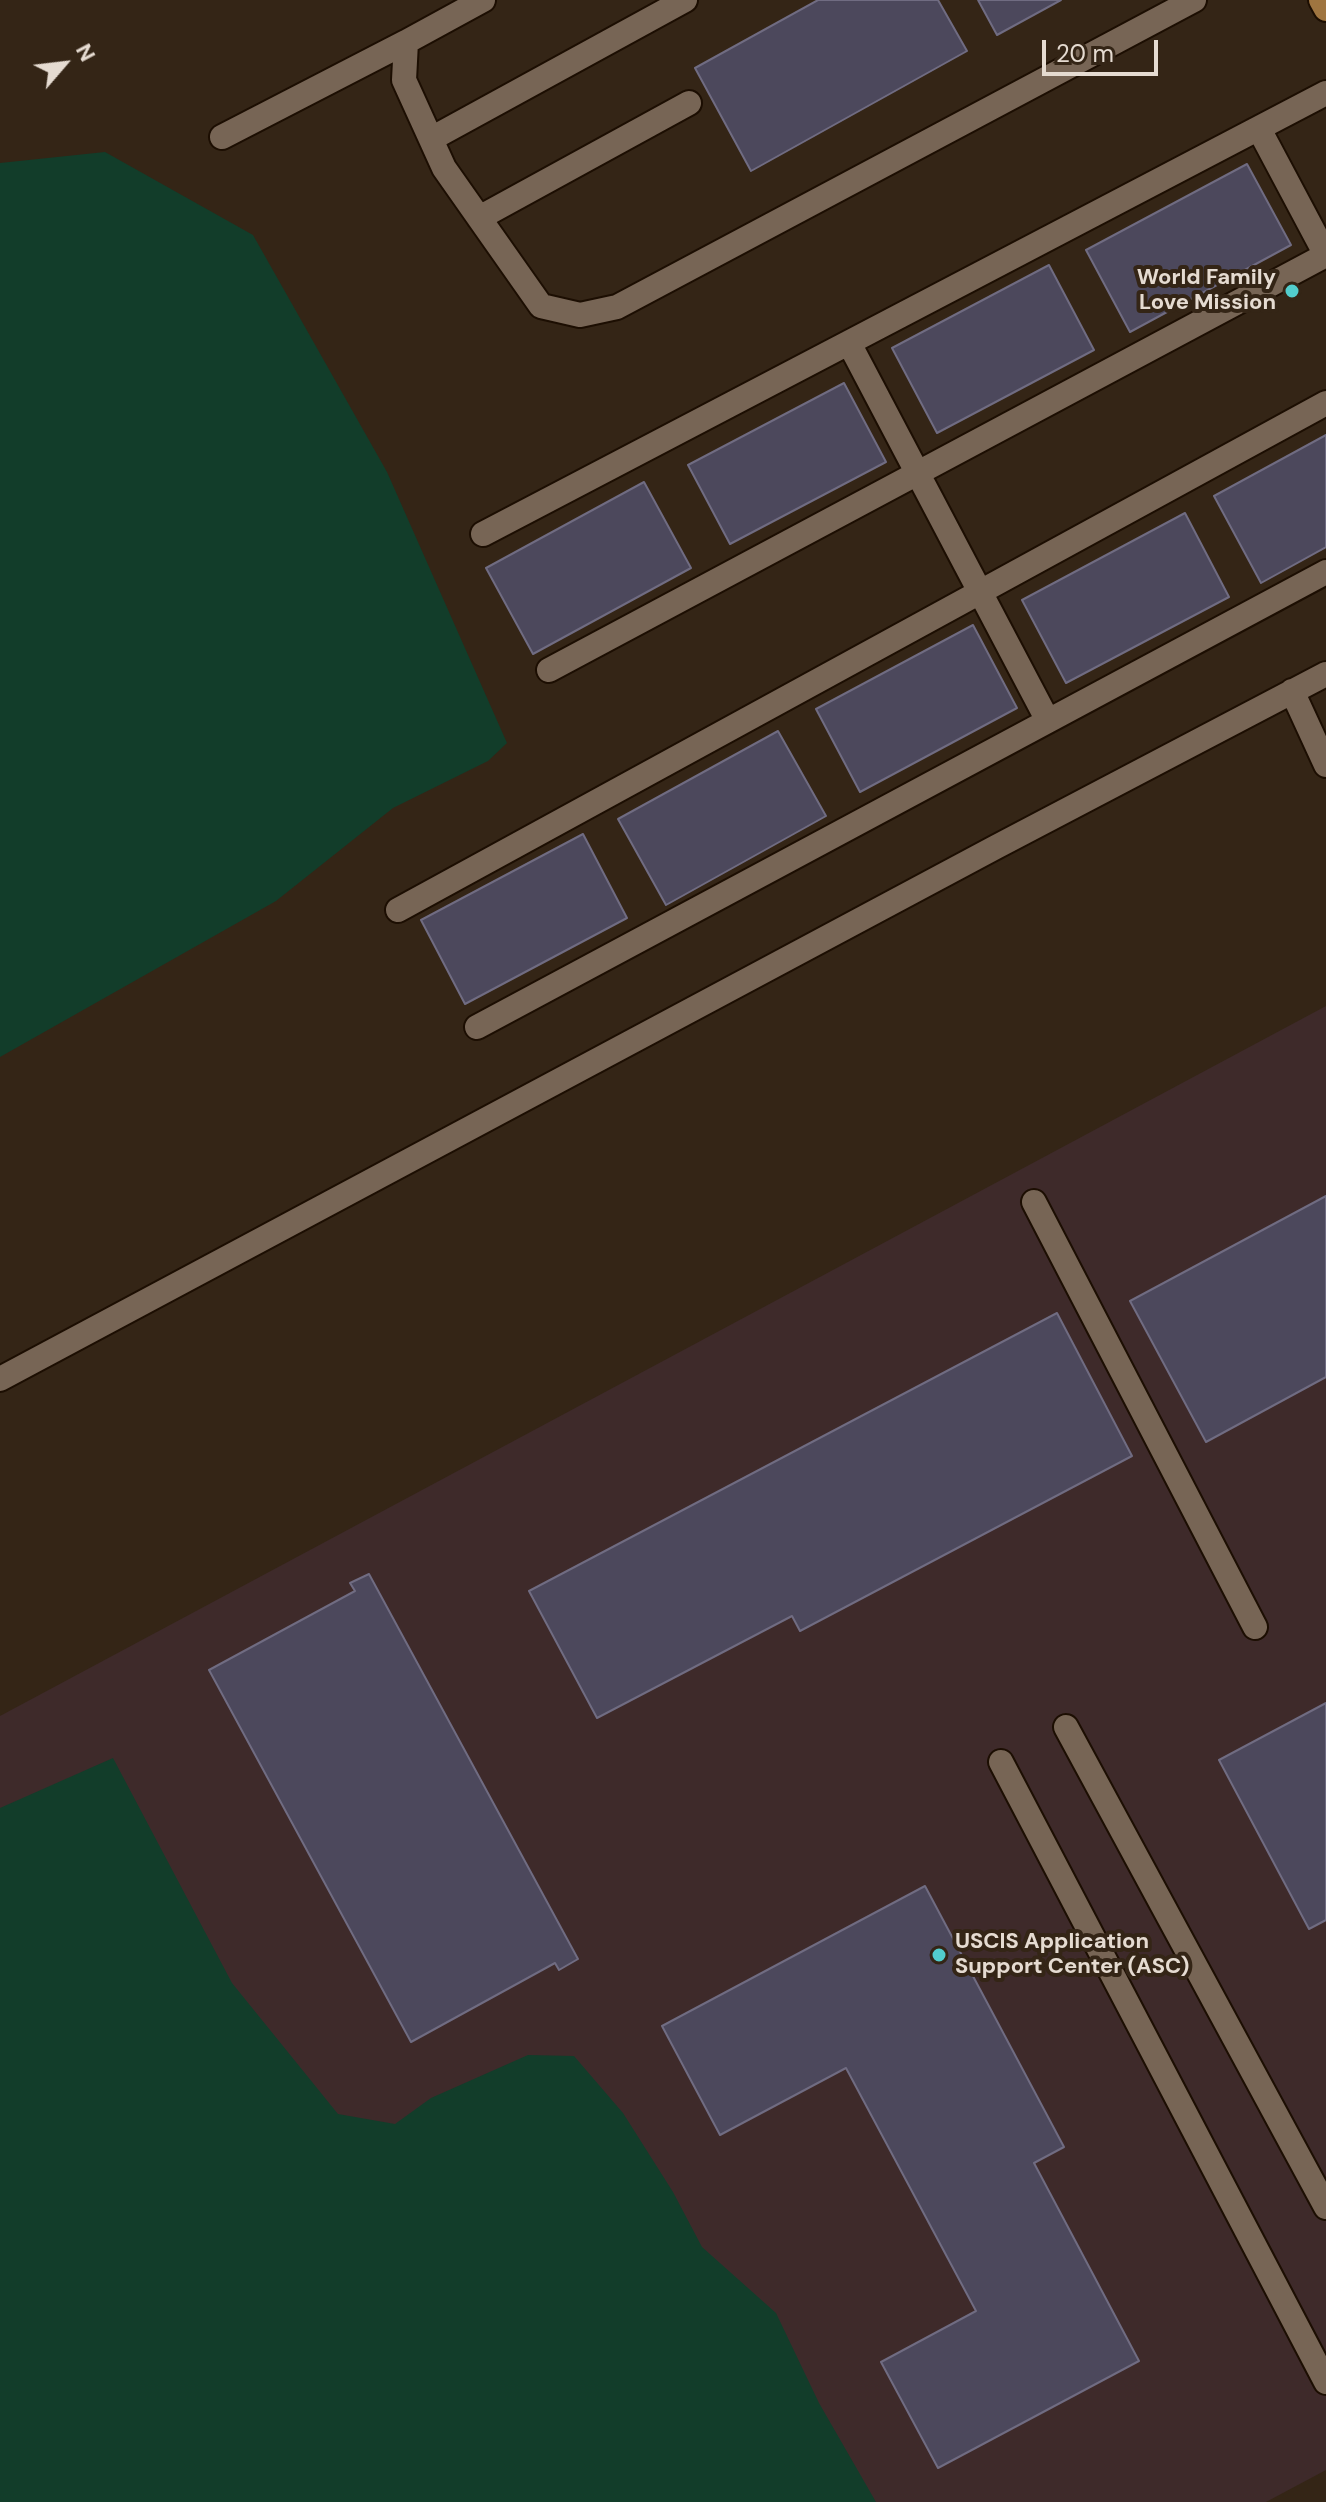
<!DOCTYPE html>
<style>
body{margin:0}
#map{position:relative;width:1326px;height:2502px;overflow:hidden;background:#342516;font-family:"DM Sans",sans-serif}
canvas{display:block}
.north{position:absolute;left:24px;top:24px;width:80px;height:80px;-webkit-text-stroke:6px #342516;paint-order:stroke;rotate:62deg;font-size:22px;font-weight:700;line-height:32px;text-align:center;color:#e5dbd1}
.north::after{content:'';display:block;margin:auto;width:28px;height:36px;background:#e5dbd1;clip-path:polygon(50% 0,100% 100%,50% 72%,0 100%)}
.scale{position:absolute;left:1042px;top:40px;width:116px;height:36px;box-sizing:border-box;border:4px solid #e5dbd1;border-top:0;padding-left:10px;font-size:24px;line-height:28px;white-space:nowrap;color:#e5dbd1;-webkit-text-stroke:6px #342516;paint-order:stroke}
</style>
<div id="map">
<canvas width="1326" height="2502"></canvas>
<div class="north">N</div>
<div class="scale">20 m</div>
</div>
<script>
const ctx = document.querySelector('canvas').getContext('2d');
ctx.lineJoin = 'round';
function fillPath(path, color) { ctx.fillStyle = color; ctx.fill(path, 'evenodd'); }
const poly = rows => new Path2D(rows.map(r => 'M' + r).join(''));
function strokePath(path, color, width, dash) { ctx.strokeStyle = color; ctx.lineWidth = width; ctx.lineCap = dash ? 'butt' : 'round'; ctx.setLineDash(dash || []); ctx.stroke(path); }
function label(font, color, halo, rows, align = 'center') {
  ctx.font = font + ' "DM Sans",sans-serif'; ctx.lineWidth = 8; ctx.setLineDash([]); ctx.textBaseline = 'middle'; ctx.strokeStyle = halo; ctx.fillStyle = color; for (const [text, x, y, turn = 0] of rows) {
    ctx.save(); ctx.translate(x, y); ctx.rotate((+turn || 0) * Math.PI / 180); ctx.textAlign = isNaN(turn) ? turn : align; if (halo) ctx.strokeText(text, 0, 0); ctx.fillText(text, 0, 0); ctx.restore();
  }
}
const commercial = poly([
 [1326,1006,1326,2470,1266,2502,712,2502,0,2377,0,1716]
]);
const green = poly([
 [105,152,253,235,387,472,507,743,488,761,393,808,276,901,0,1057,0,163],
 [113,1758,232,1983,338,2114,395,2124,431,2098,528,2055,574,2056,623,2113,673,2192,702,2247,776,2313,819,2403,876,2502,0,2502,0,1808]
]);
const building = poly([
 [818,0,938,0,967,51,751,171,695,68,818,0],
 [978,0,1061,0,997,35,978,0],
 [1247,164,1291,245,1130,332,1086,250,1247,164],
 [1049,265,1094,350,937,433,892,348,1049,265],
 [844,383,886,462,730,544,688,465,844,383],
 [1326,435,1326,547,1261,583,1214,496,1326,435],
 [644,482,691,568,533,654,486,568,644,482],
 [1185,513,1229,597,1066,683,1022,600,1185,513],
 [973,625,1017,708,860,792,816,709,973,625],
 [778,731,826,816,666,905,618,819,778,731],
 [583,834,627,918,465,1004,421,920,583,834],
 [1326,1196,1326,1377,1206,1442,1130,1301,1326,1196],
 [1057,1313,1132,1456,800,1631,792,1616,597,1718,529,1591,1057,1313],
 [369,1574,578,1959,559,1970,555,1963,411,2042,209,1670,355,1591,350,1583,369,1574],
 [1326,1703,1326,1920,1309,1929,1219,1760,1326,1703],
 [925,1886,1064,2147,1034,2163,1139,2361,938,2468,881,2362,976,2311,846,2068,720,2135,662,2026,925,1886]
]);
const minor = poly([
 [483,0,406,42,404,80,444,168,541,306,580,315,617,307,1194,0],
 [1259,129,1326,255],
 [222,137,406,42],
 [431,139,685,0],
 [479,218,689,103],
 [849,343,1048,721],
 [483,534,1326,93],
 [549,670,1326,255],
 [1292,691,1326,765],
 [398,910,1326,403],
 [477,1027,1326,572],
 [1034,1202,1255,1627],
 [0,1379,996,847,1326,674],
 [1066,1727,1326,2207],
 [1001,1762,1326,2382]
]);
const major = poly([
 [1321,0,1326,9]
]);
const markers = [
 [1292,291,8,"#52cdcd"],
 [939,1955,8,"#52cdcd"]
];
const poiNames = [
 ["World Family",1276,278],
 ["Love Mission",1276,303],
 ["USCIS Application",955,1942,"left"],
 ["Support Center (ASC)",955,1967,"left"]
];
fillPath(commercial, '#3e2a2a');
fillPath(green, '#123d2a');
fillPath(building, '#4c485c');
strokePath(building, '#706c82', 2);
strokePath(minor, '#1c0e02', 28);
strokePath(major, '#1c0e02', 28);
strokePath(minor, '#776555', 24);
strokePath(major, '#9f7540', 24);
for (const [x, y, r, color] of markers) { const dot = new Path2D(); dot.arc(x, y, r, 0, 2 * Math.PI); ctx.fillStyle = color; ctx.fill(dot); strokePath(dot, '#342516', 3); }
label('bold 22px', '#e5dbd1', '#342516', poiNames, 'right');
</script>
